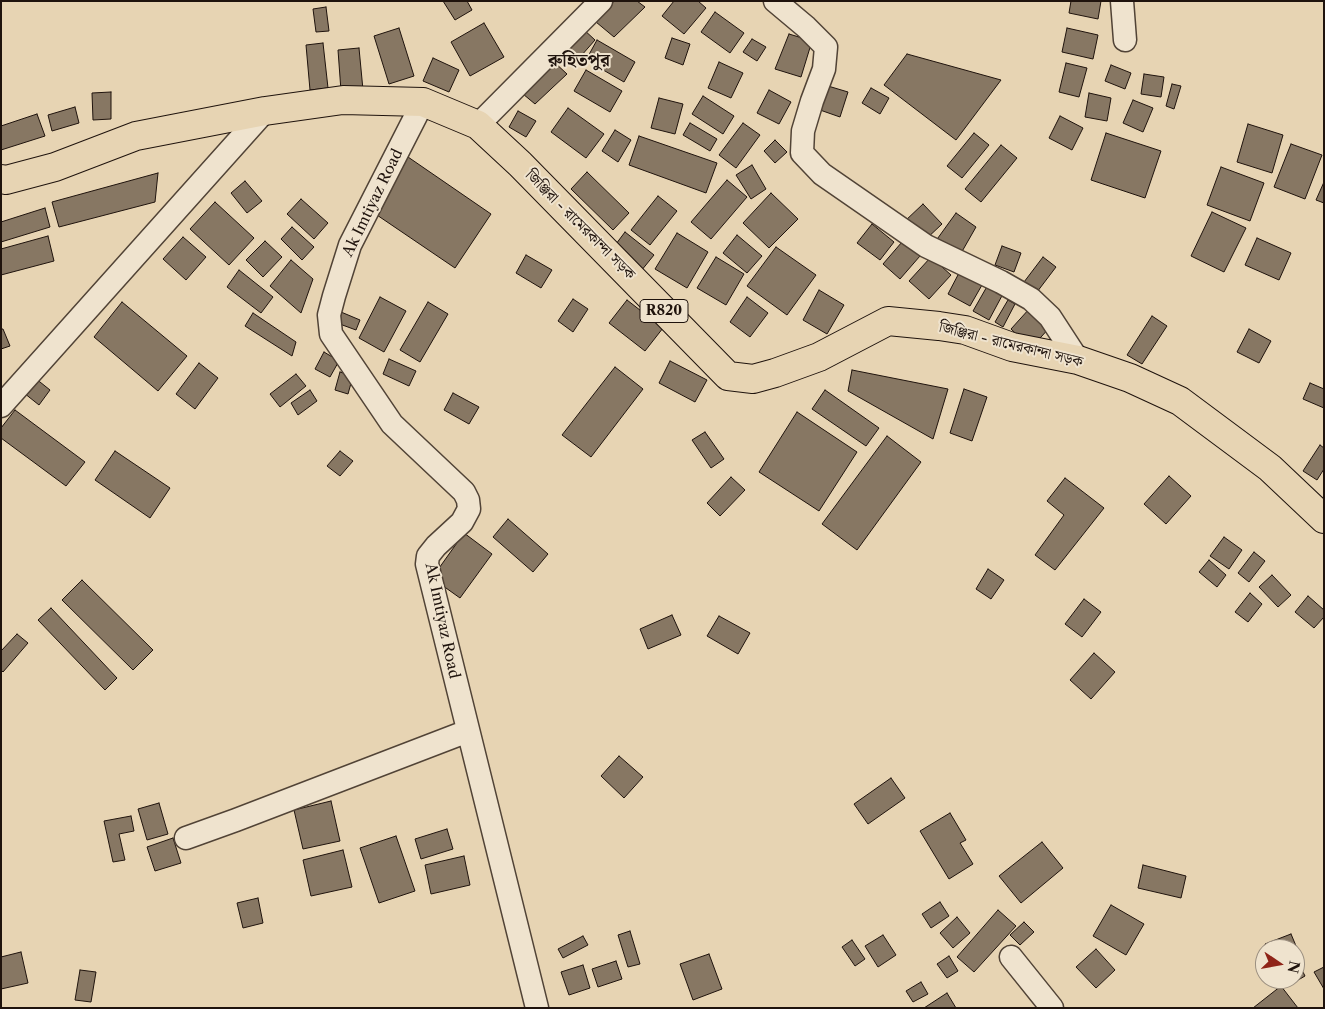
<!DOCTYPE html>
<meta charset="utf-8">
<style>
body{margin:0}
#map{position:relative;width:1325px;height:1009px;overflow:hidden;background:#e7d4b3;font-family:"Libre Caslon Text",serif}
canvas{display:block}
.frame{position:absolute;inset:0;border:2px solid #1f130d;pointer-events:none}
.north{position:absolute;left:1255px;top:939px;width:50px;height:50px;box-sizing:border-box;background:#efe3ce;border:1px solid #9c9081;border-radius:50%;rotate:102deg;font-size:14px;font-weight:700;line-height:20px;text-align:center;color:#1f130d}
.north::after{content:'';display:block;margin:auto;width:18px;height:22px;background:#8f2418;clip-path:polygon(50% 0,100% 100%,50% 72%,0 100%)}
</style>
<div id="map">
<canvas width="1325" height="1009"></canvas>
<div class="frame"></div>
<div class="north">N</div>
</div>
<script>
const ctx = document.querySelector('canvas').getContext('2d');
ctx.lineJoin = 'round';
function fillPath(path, color) { ctx.fillStyle = color; ctx.fill(path, 'evenodd'); }
const poly = rows => new Path2D(rows.map(r => 'M' + r).join(''));
function strokePath(path, color, width, dash) { ctx.strokeStyle = color; ctx.lineWidth = width; ctx.lineCap = dash ? 'butt' : 'round'; ctx.setLineDash(dash || []); ctx.stroke(path); }
function label(font, color, halo, rows, align = 'center') {
  ctx.font = font + ' "Libre Caslon Text","Noto Serif Bengali",serif'; ctx.lineWidth = 4; ctx.setLineDash([]); ctx.textBaseline = 'middle'; ctx.strokeStyle = halo; ctx.fillStyle = color; for (const [text, x, y, turn = 0] of rows) {
    ctx.save(); ctx.translate(x, y); ctx.rotate((+turn || 0) * Math.PI / 180); ctx.textAlign = isNaN(turn) ? turn : align; if (halo) ctx.strokeText(text, 0, 0); ctx.fillText(text, 0, 0); ctx.restore();
  }
}
const building = poly([
 [443,1,467,1,472,10,455,20,443,1],
 [614,1,637,1,645,7,614,37,596,22,614,1],
 [674,1,698,1,706,8,684,34,662,16,674,1],
 [1071,1,1101,1,1098,19,1069,13,1071,1],
 [326,7,329,31,316,32,313,9,326,7],
 [715,12,744,33,730,53,701,32,715,12],
 [484,23,504,57,470,76,451,42,484,23],
 [399,28,414,76,389,84,374,36,399,28],
 [582,28,595,40,574,64,562,52,582,28],
 [1067,28,1098,35,1093,59,1062,52,1067,28],
 [789,34,812,41,801,77,775,69,789,34],
 [672,38,690,44,683,65,665,58,672,38],
 [752,39,766,47,757,61,743,52,752,39],
 [597,40,635,62,624,82,586,60,597,40],
 [323,43,328,88,310,90,306,45,323,43],
 [359,48,363,90,341,91,338,50,359,48],
 [907,54,1001,80,956,140,884,85,907,54],
 [433,58,459,70,449,92,423,81,433,58],
 [553,61,567,74,535,104,523,94,553,61],
 [719,62,743,73,731,98,708,88,719,62],
 [1066,63,1087,68,1079,97,1059,92,1066,63],
 [1111,65,1131,73,1125,89,1105,81,1111,65],
 [586,70,622,91,610,112,574,91,586,70],
 [1144,74,1164,77,1161,97,1141,94,1144,74],
 [1172,84,1181,86,1174,109,1166,106,1172,84],
 [828,86,848,92,840,117,820,110,828,86],
 [871,88,889,98,880,114,862,103,871,88],
 [769,90,791,102,779,124,757,113,769,90],
 [111,92,111,119,93,120,92,93,111,92],
 [1089,93,1111,98,1107,121,1085,117,1089,93],
 [703,96,734,116,723,134,692,114,703,96],
 [659,98,683,104,675,134,651,128,659,98],
 [1133,100,1153,108,1143,132,1123,123,1133,100],
 [75,107,79,123,52,131,48,115,75,107],
 [568,108,604,134,586,158,551,132,568,108],
 [518,111,536,121,526,137,509,127,518,111],
 [37,114,45,136,1,150,1,126,37,114],
 [1060,116,1083,128,1072,150,1049,138,1060,116],
 [690,123,717,139,710,151,683,135,690,123],
 [743,123,760,135,736,168,719,155,743,123],
 [1248,124,1283,135,1272,173,1237,162,1248,124],
 [615,130,631,140,618,162,602,151,615,130],
 [974,133,989,145,962,178,947,166,974,133],
 [1106,133,1161,151,1145,198,1091,180,1106,133],
 [639,136,717,163,706,193,629,165,639,136],
 [775,140,787,152,775,163,764,151,775,140],
 [1291,144,1322,155,1305,199,1274,187,1291,144],
 [1001,145,1017,158,981,202,965,189,1001,145],
 [408,157,491,214,455,268,371,211,408,157],
 [752,165,766,189,751,199,736,175,752,165],
 [1221,167,1264,183,1250,221,1207,205,1221,167],
 [587,172,629,213,613,230,571,189,587,172],
 [158,173,155,202,59,227,52,202,158,173],
 [727,180,747,197,711,239,691,222,727,180],
 [245,181,262,201,247,213,231,193,245,181],
 [1324,182,1324,203,1316,200,1324,182],
 [771,193,798,219,769,248,743,223,771,193],
 [658,196,677,211,650,245,631,230,658,196],
 [301,199,328,223,314,239,287,214,301,199],
 [215,202,254,238,229,265,190,229,215,202],
 [923,204,942,224,924,241,905,221,923,204],
 [45,208,50,227,1,242,1,222,45,208],
 [1212,212,1246,228,1224,272,1191,256,1212,212],
 [956,213,976,227,960,255,935,242,956,213],
 [872,224,894,242,880,260,857,243,872,224],
 [292,227,314,247,302,260,281,239,292,227],
 [625,232,654,255,641,271,613,248,625,232],
 [677,233,708,252,687,288,655,269,677,233],
 [737,235,762,256,747,273,723,253,737,235],
 [48,236,54,261,1,275,1,249,48,236],
 [183,237,206,257,186,280,163,259,183,237],
 [1257,238,1291,253,1279,280,1245,265,1257,238],
 [265,241,282,257,263,277,246,260,265,241],
 [902,242,920,256,900,279,883,264,902,242],
 [1002,246,1021,253,1014,272,995,265,1002,246],
 [776,247,816,275,787,315,747,286,776,247],
 [526,255,552,270,541,288,516,273,526,255],
 [716,257,744,274,726,305,697,288,716,257],
 [931,257,951,275,929,299,909,281,931,257],
 [1043,257,1056,267,1037,292,1024,282,1043,257],
 [291,260,313,279,301,313,270,286,291,260],
 [239,270,273,297,261,313,227,287,239,270],
 [959,273,982,285,970,306,948,294,959,273],
 [989,283,1004,292,989,320,973,311,989,283],
 [819,290,844,305,827,334,803,320,819,290],
 [380,297,406,311,384,352,359,338,380,297],
 [747,297,768,313,750,337,730,322,747,297],
 [573,299,588,309,573,332,558,321,573,299],
 [627,300,663,328,645,351,609,323,627,300],
 [1008,300,1015,304,1003,327,995,322,1008,300],
 [122,302,187,356,158,391,94,337,122,302],
 [428,302,448,314,420,362,400,350,428,302],
 [1030,308,1051,326,1031,348,1011,329,1030,308],
 [341,312,360,320,356,330,337,323,341,312],
 [253,313,296,342,292,356,245,326,253,313],
 [1152,316,1167,326,1142,364,1127,355,1152,316],
 [1,329,3,329,10,346,1,349,1,329],
 [1249,329,1271,341,1259,363,1237,352,1249,329],
 [324,352,339,361,330,377,315,369,324,352],
 [389,359,416,371,409,386,383,374,389,359],
 [670,361,707,380,695,402,659,383,670,361],
 [199,363,218,378,195,409,176,394,199,363],
 [615,367,643,389,591,457,562,435,615,367],
 [852,370,948,389,933,439,848,391,852,370],
 [340,372,353,376,348,394,335,390,340,372],
 [296,374,306,386,280,407,270,394,296,374],
 [35,378,50,390,39,405,24,393,35,378],
 [1310,383,1324,389,1324,408,1303,399,1310,383],
 [964,389,987,397,972,441,950,433,964,389],
 [310,390,317,401,298,415,291,403,310,390],
 [825,390,879,428,866,446,812,409,825,390],
 [453,393,479,407,469,424,444,410,453,393],
 [15,410,85,462,66,486,1,438,1,428,15,410],
 [797,412,857,452,819,511,759,472,797,412],
 [705,432,724,459,711,468,692,440,705,432],
 [887,436,921,462,857,550,822,524,887,436],
 [1320,445,1324,448,1324,469,1317,480,1303,471,1320,445],
 [115,451,170,488,150,518,95,480,115,451],
 [340,451,353,461,340,476,327,466,340,451],
 [1169,476,1191,496,1166,524,1144,504,1169,476],
 [731,477,745,490,720,516,707,503,731,477],
 [1065,478,1104,508,1055,570,1035,555,1064,515,1047,501,1065,478],
 [508,519,548,554,533,572,493,537,508,519],
 [464,533,492,554,460,598,432,578,464,533],
 [1224,537,1242,550,1229,569,1210,556,1224,537],
 [1254,552,1265,561,1249,582,1238,573,1254,552],
 [1209,560,1226,575,1217,587,1199,572,1209,560],
 [988,569,1004,580,991,599,976,589,988,569],
 [1272,575,1291,595,1278,607,1259,587,1272,575],
 [82,580,153,650,133,670,62,600,82,580],
 [1250,593,1262,604,1248,622,1235,612,1250,593],
 [1308,596,1324,610,1324,617,1314,628,1295,612,1308,596],
 [1084,599,1101,612,1082,637,1065,624,1084,599],
 [51,608,117,678,105,690,38,620,51,608],
 [672,615,681,635,648,649,640,629,672,615],
 [719,616,750,633,738,654,707,636,719,616],
 [17,634,28,643,3,672,1,670,1,651,17,634],
 [1094,653,1115,672,1091,699,1070,680,1094,653],
 [619,756,643,777,624,798,601,776,619,756],
 [891,778,905,798,868,824,854,804,891,778],
 [331,801,340,841,303,849,294,810,331,801],
 [159,803,168,834,147,840,138,809,159,803],
 [950,813,966,840,960,843,973,864,949,879,920,831,950,813],
 [131,816,134,831,119,834,125,860,113,862,104,821,131,816],
 [447,829,453,849,421,859,415,839,447,829],
 [396,836,415,891,379,903,360,848,396,836],
 [173,838,181,863,155,871,147,847,173,838],
 [1042,842,1063,868,1021,903,999,876,1042,842],
 [343,850,352,887,311,896,303,860,343,850],
 [464,856,470,885,431,894,425,865,464,856],
 [1143,865,1186,876,1181,898,1138,888,1143,865],
 [258,898,263,923,243,928,237,903,258,898],
 [940,902,949,916,931,928,922,914,940,902],
 [1111,905,1144,924,1126,955,1093,936,1111,905],
 [998,910,1016,926,974,972,957,957,998,910],
 [957,917,970,933,953,948,940,933,957,917],
 [1024,922,1034,932,1020,945,1010,935,1024,922],
 [630,931,640,964,628,967,618,935,630,931],
 [1291,934,1299,953,1295,955,1295,949,1267,949,1265,944,1291,934],
 [883,935,896,955,878,967,865,946,883,935],
 [583,936,588,945,563,958,558,949,583,936],
 [852,940,865,959,855,966,842,947,852,940],
 [1096,949,1115,970,1096,988,1076,967,1096,949],
 [21,952,28,983,1,989,1,957,21,952],
 [709,954,722,989,693,1000,680,964,709,954],
 [949,956,958,971,947,978,937,964,949,956],
 [1296,958,1305,976,1293,983,1291,979,1295,979,1295,959,1296,958],
 [616,961,622,979,598,987,592,969,616,961],
 [583,965,590,988,569,995,561,972,583,965],
 [1324,967,1324,989,1314,972,1324,967],
 [80,970,96,972,91,1002,75,1000,80,970],
 [921,982,928,994,913,1002,906,991,921,982],
 [1281,986,1298,1008,1253,1008,1281,986],
 [947,993,956,1008,924,1008,947,993]
]);
const minor = poly([
 [775,1,806,27,826,47,824,69,812,101,803,131,802,153,822,174,926,246,1001,282,1031,299,1050,317,1078,360],
 [1122,1,1125,40],
 [423,102,350,245,334,296,329,315,331,334,392,424,464,492,468,500,469,509,462,522,436,546,428,556,427,564,537,1008],
 [478,125,601,1],
 [1,406,265,111],
 [186,838,236,820,468,731],
 [1011,957,1052,1008]
]);
const primary = poly([
 [1,179,6,180,55,167,136,136,265,111,343,100,423,102,478,125,520,164,728,376,753,379,775,373,819,357,888,321,939,326,965,330,1012,347,1078,360,1130,378,1180,401,1270,468,1324,519]
]);
const shields = [
 [664,311,48]
];
const shieldNames = [
 ["R820",664,311]
];
const streetNames = [
 ["Ak Imtiyaz Road",373,203,-64],
 ["জিঞ্জিরা - রামেরকান্দা সড়ক",580,225,45],
 ["জিঞ্জিরা - রামেরকান্দা সড়ক",1011,345,14],
 ["Ak Imtiyaz Road",442,621,78]
];
const quarterNames = [
 ["রুহিতপুর",579,61]
];
fillPath(building, '#877763');
strokePath(building, '#1f130d', 1);
strokePath(minor, '#514336', 25);
strokePath(primary, '#1f130d', 30);
strokePath(minor, '#efe3ce', 22);
strokePath(primary, '#e7d4b3', 28);
for (const [x, y, w] of shields) { const box = new Path2D(); box.roundRect(x - w / 2, y - 11.5, w, 23, 4); ctx.fillStyle = '#efe3ce'; ctx.fill(box); strokePath(box, '#1f130d', 1); }
label('bold 14px', '#1f130d', null, shieldNames);
label('15px', '#1f130d', '#efe3ce', streetNames);
label('bold 18px', '#1f130d', '#efe3ce', quarterNames);
</script>
